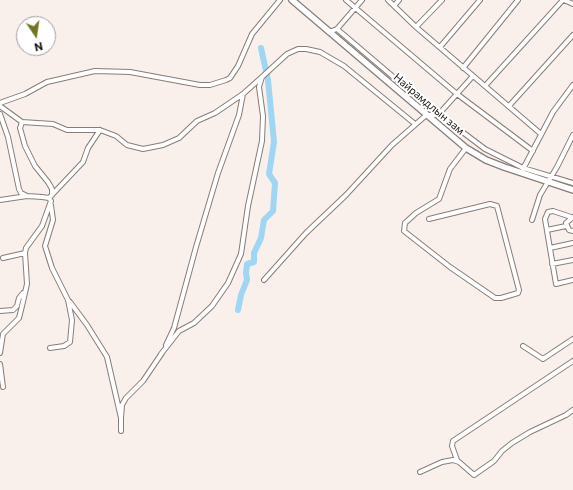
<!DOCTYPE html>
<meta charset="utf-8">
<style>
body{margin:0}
#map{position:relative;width:573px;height:490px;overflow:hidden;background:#faf0eb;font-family:Commissioner,sans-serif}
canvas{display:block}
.north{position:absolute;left:16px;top:16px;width:40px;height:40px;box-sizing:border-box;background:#fff;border:1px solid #a2a0a0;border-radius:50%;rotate:167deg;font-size:11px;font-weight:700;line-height:16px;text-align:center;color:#161211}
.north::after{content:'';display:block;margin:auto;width:14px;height:18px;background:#72761f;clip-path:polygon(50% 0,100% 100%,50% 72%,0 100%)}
</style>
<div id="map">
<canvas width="573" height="490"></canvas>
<div class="north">N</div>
</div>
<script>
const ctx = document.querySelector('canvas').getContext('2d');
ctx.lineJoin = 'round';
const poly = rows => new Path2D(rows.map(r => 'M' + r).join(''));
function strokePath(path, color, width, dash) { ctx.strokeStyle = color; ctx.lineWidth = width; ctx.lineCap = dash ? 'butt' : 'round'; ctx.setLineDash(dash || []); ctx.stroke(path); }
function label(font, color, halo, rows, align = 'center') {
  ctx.font = font + ' Commissioner,sans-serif'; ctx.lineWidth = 4; ctx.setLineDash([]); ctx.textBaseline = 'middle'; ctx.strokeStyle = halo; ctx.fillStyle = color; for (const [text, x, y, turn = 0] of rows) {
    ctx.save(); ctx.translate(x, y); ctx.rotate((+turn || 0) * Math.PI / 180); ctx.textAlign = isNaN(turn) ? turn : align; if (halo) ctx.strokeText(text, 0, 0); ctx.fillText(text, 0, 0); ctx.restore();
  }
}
const river = poly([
 [238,310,241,295,247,280,246,273,247,264,254,262,254,253,261,238,264,220,273,211,275,183,269,174,274,142,268,80,261,48]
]);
const street = poly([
 [346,0,457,94,533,151],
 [388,0,416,27,541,134],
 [564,0,573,4],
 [394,6,399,0],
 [416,27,442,0],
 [337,29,424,103,485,149,523,168,573,183],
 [329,32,337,29,362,0],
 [440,47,480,0],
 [463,68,518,0],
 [485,86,563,0],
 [0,103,25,94,47,82,95,71,130,72,200,85,210,85,226,80,230,78,238,66,252,34,280,0],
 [0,106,22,122,53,124,67,130,100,130,116,136,127,145,143,149,163,145,179,138,197,121,215,113,243,94,262,77],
 [509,106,573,35],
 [0,114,8,137,19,189,21,193,27,196],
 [22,122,20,128,25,146,35,166,48,182,52,189,52,195],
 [523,169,553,112,573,85],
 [49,198,83,162,88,148,100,130],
 [0,200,27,196,42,197,49,198,51,201,42,226,26,248,25,253,27,284,22,306,19,318,3,334,0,353],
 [571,217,553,211,548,212,545,219,556,284,573,280],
 [573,217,566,223,569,230,573,231],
 [429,219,490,204,497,206,519,290,518,293,501,298,495,298,450,267,404,231,405,223,416,213,439,199,450,169,466,148],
 [532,220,540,195,557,167,573,135],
 [547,230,566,226],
 [550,248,573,243],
 [3,258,25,253],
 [552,264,573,260],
 [264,280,306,233,346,195,392,145,424,117,428,115,438,115,473,76],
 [70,302,87,325,107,357,121,418,121,431],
 [0,311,13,310,17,306,19,298,23,293],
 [166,345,174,328,196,247,218,173,239,115,243,94],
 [523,346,543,359,573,339],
 [50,348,64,346,70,342,72,320,68,300,52,268,45,246,53,220,51,205],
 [161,354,179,331,194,323,212,306,228,283,241,254,248,206,262,141,263,116,259,87,262,77,287,54,298,49,306,49,320,52,344,66,415,124],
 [0,364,3,387],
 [121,418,122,405,126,398,143,381,162,353],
 [457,460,452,446,453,441,573,361],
 [420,472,442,462,453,460,459,462,474,475,494,461,502,451,512,443,530,432,566,415,573,410]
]);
const secondary = poly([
 [292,0,466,148,486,160,504,167,573,190]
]);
const streetNames = [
 ["Найрамдлын зам",429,104,40]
];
strokePath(river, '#9fd6f3', 6);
strokePath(street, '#867d79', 6);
strokePath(secondary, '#867d79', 8);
strokePath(street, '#fff', 4);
strokePath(secondary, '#fff', 5.5);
label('11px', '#161211', '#fff', streetNames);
</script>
